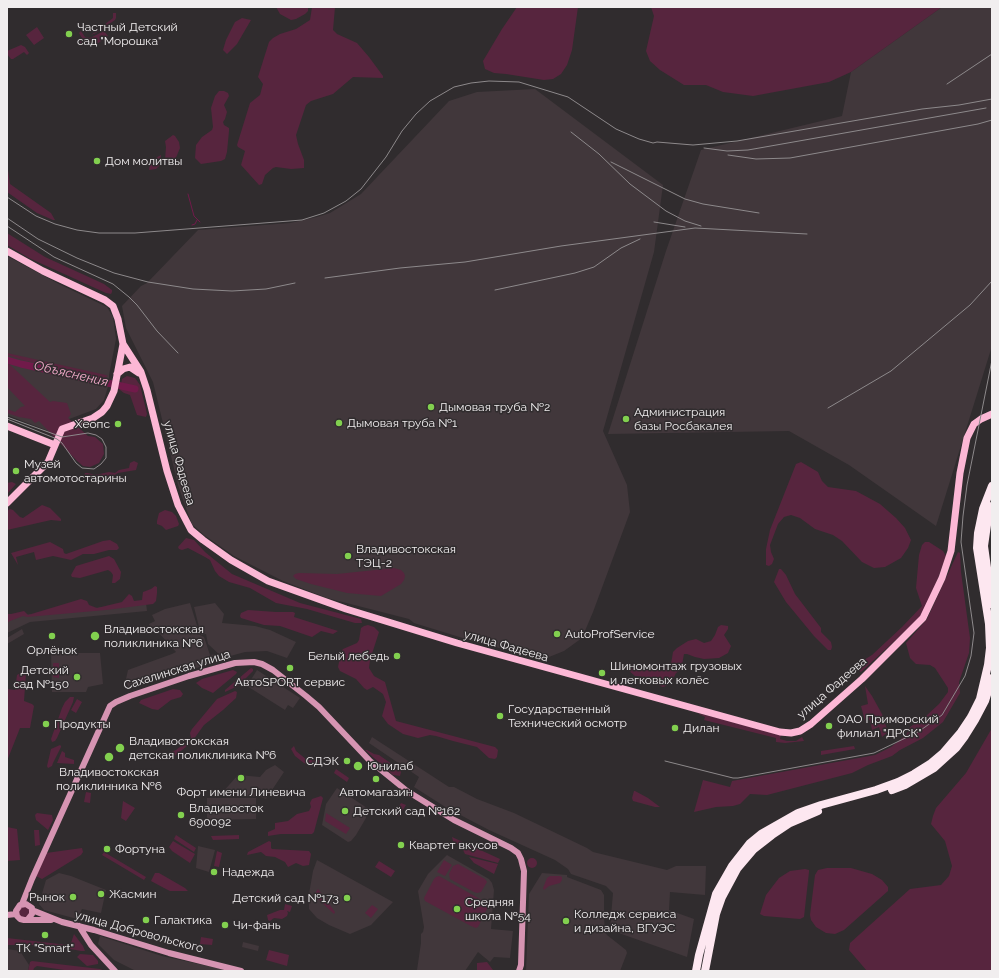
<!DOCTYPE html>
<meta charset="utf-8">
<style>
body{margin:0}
#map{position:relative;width:999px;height:978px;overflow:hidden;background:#302c2e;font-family:Raleway,sans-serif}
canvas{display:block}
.frame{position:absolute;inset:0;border:8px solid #f1eeef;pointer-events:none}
</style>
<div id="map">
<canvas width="999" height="978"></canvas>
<div class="frame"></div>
</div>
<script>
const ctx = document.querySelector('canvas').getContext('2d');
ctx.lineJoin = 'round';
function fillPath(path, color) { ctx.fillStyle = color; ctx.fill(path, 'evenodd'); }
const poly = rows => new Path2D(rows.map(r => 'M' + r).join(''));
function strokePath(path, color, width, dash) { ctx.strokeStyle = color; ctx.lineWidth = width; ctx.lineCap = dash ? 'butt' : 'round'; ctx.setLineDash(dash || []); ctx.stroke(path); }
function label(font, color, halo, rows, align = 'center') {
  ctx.font = font + ' Raleway,sans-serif'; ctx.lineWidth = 3; ctx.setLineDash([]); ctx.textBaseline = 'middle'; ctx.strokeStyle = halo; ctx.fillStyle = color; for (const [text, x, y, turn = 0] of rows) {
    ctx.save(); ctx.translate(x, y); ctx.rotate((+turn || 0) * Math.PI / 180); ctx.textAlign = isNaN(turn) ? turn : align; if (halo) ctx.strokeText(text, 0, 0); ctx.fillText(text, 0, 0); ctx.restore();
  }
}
const built = poly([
 [942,7,992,7,992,346,936,526,849,465,789,431,608,434,666,251,701,150,842,116,851,72],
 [535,89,663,185,654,252,603,431,627,485,630,512,593,612,582,638,564,651,544,659,479,643,414,623,409,619,327,598,283,581,234,556,204,535,192,524,187,511,178,485,153,382,126,328,122,306,141,286,147,283,198,230,290,223,317,217,330,213,361,194,449,101,477,92],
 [7,256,59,284,107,307,113,317,116,339,109,375,109,383,104,400,96,409,53,425,51,432,7,415],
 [146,603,147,611,30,622,7,633,7,623,8,621,23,615],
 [190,603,200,635,204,637,210,655,217,654,219,661,129,689,126,679,128,670,172,654,176,652,159,633,150,628,149,624,155,621,152,615,165,609],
 [215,603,224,614,222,623,255,626,270,630,296,642,287,658,267,651,245,652,223,658,208,644,206,634,201,635,194,607],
 [22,629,24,634,7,644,7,638],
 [51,653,100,653,103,684,88,687,86,692,52,692],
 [257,670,300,698,293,708,288,705,285,710,247,686],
 [372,737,449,787,454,787,477,799,514,813,587,848,593,852,667,870,676,866,706,866,705,895,670,892,669,910,694,919,687,957,613,931,610,928,613,893,606,886,571,874,568,869,555,860,489,830,447,808,414,787,419,777,369,743],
 [275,765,284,772,266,799,261,797,221,794,238,775,260,777,266,770],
 [337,788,367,808,366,818,356,835,351,841,348,842,322,825,326,804],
 [207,798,256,798,256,819,207,820],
 [198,846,215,850,209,872,196,868],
 [447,855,489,879,492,883,494,890,491,929,513,931,510,958,494,957,490,962,478,952,465,971,417,970,421,943,421,934,423,932,424,927,418,891,428,874],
 [317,860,393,902,371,925,350,934,329,925,317,918,309,909,309,894,313,871],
 [59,873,71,876,106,890,101,913,82,909,77,919,44,910,39,904,46,880],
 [542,873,567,875,567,877,601,890,604,895,604,917,605,932,607,935,626,950,627,953,620,971,526,971,529,894],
 [100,936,162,956,231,971,136,971,114,960,98,944],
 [243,942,259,946,258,951,242,947],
 [7,949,20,951,29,965,28,971,7,971]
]);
const green = poly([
 [276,7,308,7,308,11,305,14,296,19,291,20,280,14],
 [312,7,335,7,333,30,337,34,357,43,369,57,383,76,383,78,353,77,333,94,311,101,306,105,296,135,298,144,304,160,304,168,291,169,276,167,273,168,265,175,262,184,259,185,241,165,245,151,238,147,237,145,250,103,260,95,263,84,258,77,269,42,273,38,280,34,296,29,310,20],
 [517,7,578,7,572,50,567,65,561,74,553,79,544,80,506,74,494,73,485,69,483,61,502,29],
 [651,7,942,7,851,72,829,82,753,96,723,92,706,85,684,85,660,70,650,61,646,51,654,16],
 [113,13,116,13,116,18,115,20,96,33,91,35,113,18],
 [242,18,251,20,237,44,227,54,223,50,226,40,235,22],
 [37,27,44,38,34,45,26,35],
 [81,31,85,37,90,38,104,31,108,36,94,46,80,46,78,44,81,41,82,38,79,33],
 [21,45,25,47,29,53,27,55,24,52,13,59,11,59,7,54,7,51],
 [219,91,224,91,228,93,229,96,224,105,227,112,225,119,223,122,224,125,229,128,229,131,227,152,225,159,221,161,201,164,195,158,196,145,202,137,212,130,213,127,211,108,215,96],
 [173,135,175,136,179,142,180,148,175,160,168,163,165,160,166,147,165,141],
 [161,155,160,165,156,169,149,170,150,161],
 [7,163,10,184,51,213,55,220,53,220,37,213,7,192],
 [7,233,45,257,104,284,112,290,112,292,111,294,106,293,29,258,7,245],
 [7,353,106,375,108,376,105,378,26,361,7,355],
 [7,362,50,402,53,401,67,403,71,414,68,418,88,436,95,437,103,444,104,454,99,463,90,467,83,466,77,461,39,421,35,423,31,419,19,417,7,413,7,409,15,412,21,407,25,406,7,387],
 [127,376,135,378,140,385,147,414,146,417,137,415,130,395,124,393,120,390,122,379],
 [134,461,138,463,136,470,118,473,104,481,96,481,84,476,85,473,88,473,95,475,109,472,115,473,119,470,129,468,130,463],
 [801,462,818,472,822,481,828,487,856,491,880,504,896,518,905,528,911,540,908,548,901,558,885,567,874,568,862,562,842,541,833,535,815,529,800,518,791,515,784,517,778,524,770,545,771,552,774,559,772,564,769,566,766,565,766,549,770,530,796,464],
 [12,482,16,484,7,494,7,483],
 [42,505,50,508,61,519,61,521,51,520,7,530,7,511,10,509,13,510,20,517,23,518],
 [165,510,172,512,176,516,179,524,178,526,166,530,162,526,157,524,157,521,159,513],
 [186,538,194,540,205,552,232,574,300,603,361,619,362,623,355,623,307,609,276,603,250,588,229,582,219,576,215,571,210,560,205,557,188,548,182,550,179,549,178,547],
 [110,540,117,544,119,548,117,550,109,550,94,554,83,554,71,560,53,556,36,560,34,552,16,557,18,565,11,553,50,542,63,549,64,553,66,554,103,541],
 [925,542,929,542,943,551,946,556,930,600,924,612,915,622,861,672,856,669,855,667,859,663,872,655,902,627,922,606,916,588,919,555,922,545],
 [958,552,960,553,961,572,970,638,969,653,959,682,960,693,943,722,923,738,900,750,892,756,868,765,852,773,767,795,750,794,740,804,733,806,716,807,694,812,703,780,730,787,732,781,875,755,891,747,907,734,910,727,926,716,939,704,948,692,948,688,935,668,930,665,916,664,910,658,906,643,927,619],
 [109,556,114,559,121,572,120,579,115,583,112,583,113,575,111,572,108,570,80,578,72,577,71,575,76,566],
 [394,568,401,570,404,573,405,576,404,580,401,584,381,596,347,593,311,584,296,579,293,576,295,574,299,573,337,574],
 [779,569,781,569,786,575,795,594,821,628,821,632,831,642,832,647,831,650,828,650,814,636,786,602,774,582],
 [155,586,157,587,157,593,156,601,153,604,106,610,27,617,23,616,10,621,7,623,7,614,11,614,24,611,28,615,81,599,87,601,89,605,97,608,122,602,129,594,132,596,134,601,142,600,143,592,151,589],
 [248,610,276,612,293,612,295,613,294,617,338,631,333,634,321,631,312,637,280,626,264,625,241,618,240,616,241,613],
 [368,625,374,627,379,632,370,660,369,668,374,676,385,682,396,721,495,747,498,750,497,757,495,759,489,758,477,747,453,741,436,736,430,735,418,738,403,734,388,724,382,716,386,702,383,694,373,687,367,690,364,688,356,679,340,671,338,667,341,652,343,649,357,643,359,640,361,628,364,626],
 [721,625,728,626,728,629,724,635,731,646,728,653,719,658,704,659,695,657,687,654,684,654,681,670,676,673,672,681,666,686,663,687,660,686,656,678,635,676,628,670,629,666,634,668,644,667,662,671,671,664,673,652,677,648,688,641,696,639,704,643,711,641,715,635,718,627],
 [53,663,59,663,59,678,53,677],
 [251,668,253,669,253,671,238,686,225,692,225,690],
 [233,670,237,672,236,674,213,693,202,688,196,683,202,679],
 [22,672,26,673,24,701,32,704,34,706,30,728,20,728,7,761,7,791,7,689,15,690,17,675],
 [865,686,872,696,882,714,888,732,882,737,879,727,872,730,870,720,865,721,861,706,868,704],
 [173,689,180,690,183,694,181,697,171,700,158,710,152,709,139,703,141,700],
 [235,691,237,692,236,698,223,710,204,725,191,743,172,758,166,757,167,754,176,750,191,738,190,733,192,729,217,699],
 [70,697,74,697,73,702,57,738,55,741,52,742,51,739,62,708,65,702],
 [77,699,82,702,76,713,71,710],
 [697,713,781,734,780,739,787,741,796,741,802,737,804,741,785,743,776,742,776,738,704,720,705,717],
 [992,728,992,971,867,971,849,950,850,943,910,889,941,885,949,876,952,866,945,841,931,824,933,816,936,808,966,773],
 [60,745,61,746,61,747,53,763,52,766,48,768,47,766,51,749],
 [294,746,296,751,307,760,320,760,317,766,310,766,304,763,295,756,291,749],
 [854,746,855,749,821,755,821,751],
 [365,750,367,750,374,754,379,755,399,769,401,772,400,776,393,775],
 [62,751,65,753,65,757,74,760,74,764,57,763],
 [336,769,349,778,347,782,334,773],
 [634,791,635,791,648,798,660,807,655,807,633,801,632,798],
 [86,792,91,793,90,803,84,802],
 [321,796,323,798,314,832,312,834,281,834,268,836,268,832,275,829,275,823,288,821,297,814,309,811,311,807,310,803,312,799],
 [123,801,135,808,126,821,121,818],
 [401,803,406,805,399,816,395,813],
 [37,813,52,815,53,820,48,830,36,820,35,815],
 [326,813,350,828,346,834,325,821],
 [7,827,17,829,20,860,7,861],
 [34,830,39,830,40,845,35,846],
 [176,835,196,848,194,852,174,839],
 [239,835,239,839,213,840,211,836],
 [452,837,500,859,498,863,465,854,461,846,453,841],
 [173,841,195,854,190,863,172,851,169,847],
 [269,841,271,842,271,848,272,849,309,851,311,854,309,865,303,866,296,863,288,867,285,862,275,857,266,856,261,852,247,855,248,852],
 [82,848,83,852,81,855,42,879,36,876,46,853],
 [217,851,222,853,219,867,214,866],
 [104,852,146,877,144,880,102,855],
 [469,857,498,864,494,874,474,863],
 '527 863a5 5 0 1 1 10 0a5 5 0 1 1-10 0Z',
 [444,860,452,865,445,876,437,872],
 [379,861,395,871,391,877,375,867],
 [458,864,485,879,487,882,481,892,477,893,474,892,450,879,449,874,453,866],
 [827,868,851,868,872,874,882,880,888,887,888,891,844,930,835,934,826,933,816,927,811,920,810,915,815,875,818,870],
 [805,869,809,870,809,872,804,917,800,919,764,916,760,914,766,895,779,878,790,871],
 [155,873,159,873,185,888,188,891,170,891,164,888,151,881],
 [439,876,487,903,487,909,478,927,476,928,471,926,425,901,424,898,434,879,436,877],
 [550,876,560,876,562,877,562,880,560,883,549,886,544,890,543,888,547,878],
 [318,889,335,912,334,914,314,895],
 [285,904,292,906,290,912,287,911,288,913,287,916,282,919,274,918,270,921,268,920,267,915,280,910,284,910],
 [372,905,378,909,371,918,365,913],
 '18.5 912a5.5 5.5 0 1 1 11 0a5.5 5.5 0 1 1-11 0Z',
 [74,934,83,946,85,951,81,951,49,945,7,945,7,938,68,945,71,943],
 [201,937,213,939,212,945,200,944],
 [269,950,289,955,287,966,266,960],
 [80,954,93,955,98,961,98,964,87,966,77,957],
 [32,961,100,969,105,971,71,971,37,966,34,968,33,971,28,971,30,962],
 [487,962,493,970,477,971,477,963]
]);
const stream = poly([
 [188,194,194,216,200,222],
 [192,225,195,224,197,220]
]);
const river = poly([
 [7,360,21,364,135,389]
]);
const secondary = poly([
 [22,904,32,879,110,706,116,702,130,696,189,676,235,663,254,662,262,664,273,670,306,696,319,707,370,761,407,791,454,820,511,848,518,853,521,859,524,871,521,965,519,971],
 [32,910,62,922,94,930,169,953,241,971],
 [7,915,16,914],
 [28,919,32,914,32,908,26,904,20,905,16,911,17,916,20,919,24,920,51,920],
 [79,926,91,945,115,971]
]);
const primary = poly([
 [7,251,43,271,105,300,113,306,118,319,123,344,141,372,147,390,167,471,178,505,191,530,203,540,231,560,268,581,346,609,457,643,780,732,791,733,800,731,811,724,862,679,923,618,942,578,951,551,960,473,967,438,974,424,981,419,992,414],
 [117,374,123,369,130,367,139,373],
 [7,426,55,445],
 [7,503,48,462,62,429,93,418,102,412,107,406,114,391,123,344]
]);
const highway = poly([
 [992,506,987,525,984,546,992,604],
 [892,790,905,785,934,768,956,748,965,736,975,720,985,701,992,678],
 [696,971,699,955,716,894,732,866,750,843,761,834,798,813,821,805,876,790,898,782,914,774,930,764,943,753,961,732,971,717,980,699,988,665,990,648,989,624,977,548,978,533,983,509,992,486],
 [705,971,716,914,722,897,737,869,754,849,772,835,790,823,818,811]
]);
const tram = poly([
 [7,417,62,437,88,433,96,435,102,439,106,447,106,458,101,464,94,469,82,468,76,463,62,443,57,439,7,419]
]);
const rail = poly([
 [947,84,992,54],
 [571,132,599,154,630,184,666,211,685,221,701,226],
 [704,148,727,151,748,150,986,108],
 [728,155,756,159,790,158,978,124,992,120],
 [611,162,685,199,703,204,759,213],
 [7,197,36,216,55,224,77,230,99,233,135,233,302,220,324,213,346,201,361,189,386,157,402,131,416,114,430,101,454,87,471,83,489,81,519,82,568,97,616,129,639,139,653,143,657,142,693,145,737,141,922,109,959,105,992,99],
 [7,218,38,239,77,258,114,273,148,282,193,289,232,291,266,289,295,283],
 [654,222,685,227],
 [7,226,54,257,113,284,129,297,137,305,157,331,178,353],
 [325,278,400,268,465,262,561,246,695,228,807,234],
 [495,290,575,273,594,267,621,248,640,239],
 [828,408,891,371,970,305,992,281],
 [665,761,733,778,738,778,874,753,918,732,942,715,965,676,971,656,974,633,961,542,963,516,967,485,992,360]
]);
const markers = [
 [69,34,4,"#82d04f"],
 [97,161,4,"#82d04f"],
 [431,407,4,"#82d04f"],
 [626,419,4,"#82d04f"],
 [339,423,4,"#82d04f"],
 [118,424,4,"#82d04f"],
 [16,471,4,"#82d04f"],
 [348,556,4,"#82d04f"],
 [557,634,4,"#82d04f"],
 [52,636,4,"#82d04f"],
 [95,636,5,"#82d04f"],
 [397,656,4,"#82d04f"],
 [290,668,4,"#82d04f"],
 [602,673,4,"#82d04f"],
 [77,677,4,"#82d04f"],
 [500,716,4,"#82d04f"],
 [46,724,4,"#82d04f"],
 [829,726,4,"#82d04f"],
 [675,728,4,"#82d04f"],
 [120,748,5,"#82d04f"],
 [109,757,5,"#82d04f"],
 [347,761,4,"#82d04f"],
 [358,766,5,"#82d04f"],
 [241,778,4,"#82d04f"],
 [376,779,4,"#82d04f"],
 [345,811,4,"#82d04f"],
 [181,815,4,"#82d04f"],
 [401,845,4,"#82d04f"],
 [107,849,4,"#82d04f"],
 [214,872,4,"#82d04f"],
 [101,894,4,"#82d04f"],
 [73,897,4,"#82d04f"],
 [347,898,4,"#82d04f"],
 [457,909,4,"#82d04f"],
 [146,920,4,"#82d04f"],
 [566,921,4,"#82d04f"],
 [225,925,4,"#82d04f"],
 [45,935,4,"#82d04f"]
];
const poiNames = [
 ["Частный Детский",77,27],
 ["сад \"Морошка\"",77,41],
 ["Дом молитвы",105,161],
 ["Дымовая труба №2",439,407],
 ["Администрация",634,412],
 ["базы Росбакалея",634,426],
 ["Дымовая труба №1",347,423],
 ["Хеопс",110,424,"right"],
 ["Музей",24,464],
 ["автомотостарины",24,478],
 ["Владивостокская",356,549],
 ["ТЭЦ-2",356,563],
 ["Владивостокская",104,629],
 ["поликлиника №6",104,643],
 ["AutoProfService",565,634],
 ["Орлёнок",52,650,"center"],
 ["Белый лебедь",389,656,"right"],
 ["Шиномонтаж грузовых",610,666],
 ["и легковых колёс",610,680],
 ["Детский",69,670,"right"],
 ["сад №150",69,684,"right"],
 ["АвтоSPORT сервис",290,682,"center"],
 ["Государственный",508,709],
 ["Технический осмотр",508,723],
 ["ОАО Приморский",837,719],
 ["филиал \"ДРСК\"",837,733],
 ["Продукты",54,724],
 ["Дилан",683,728],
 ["Владивостокская",129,741],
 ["детская поликлиника №6",129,755],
 ["СДЭК",339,761,"right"],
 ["Юнилаб",367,766],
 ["Владивостокская",109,772,"center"],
 ["поликлинника №6",109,786,"center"],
 ["Форт имени Линевича",241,792,"center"],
 ["Автомагазин",376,792,"center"],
 ["Владивосток",189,808],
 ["690092",189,822],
 ["Детский сад №162",353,811],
 ["Квартет вкусов",409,845],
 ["Фортуна",115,849],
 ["Надежда",222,872],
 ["Жасмин",109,894],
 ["Рынок",65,897,"right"],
 ["Детский сад №173",339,898,"right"],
 ["Средняя",465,902],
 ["школа №54",465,916],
 ["Колледж сервиса",574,914],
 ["и дизайна, ВГУЭС",574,928],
 ["Галактика",154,920],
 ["Чи-фань",233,925],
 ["ТК \"Smart\"",45,948,"center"]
];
const streetNames = [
 ["улица Фадеева",179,463,74],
 ["улица Фадеева",506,646,16],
 ["Сахалинская улица",177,670,-17],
 ["улица Фадеева",832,688,-41],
 ["улица Добровольского",139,932,15]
];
const waterNames = [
 ["Объяснения",71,374,13]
];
fillPath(built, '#41373b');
fillPath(green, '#57253e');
strokePath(stream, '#711a4a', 1);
strokePath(river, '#711a4a', 7);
strokePath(secondary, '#d694b2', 6);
strokePath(primary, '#fcb7d5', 7);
strokePath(highway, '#fde7f0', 8);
strokePath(tram, '#8d898b', 1);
strokePath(rail, '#8d898b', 1);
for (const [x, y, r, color] of markers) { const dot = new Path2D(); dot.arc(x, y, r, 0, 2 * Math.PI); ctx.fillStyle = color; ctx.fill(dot); strokePath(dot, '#302c2e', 1.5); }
label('12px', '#f1eeef', '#302c2e', poiNames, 'left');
label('12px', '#f1eeef', '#302c2e', streetNames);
label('italic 13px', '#f2a9c9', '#302c2e', waterNames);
</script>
